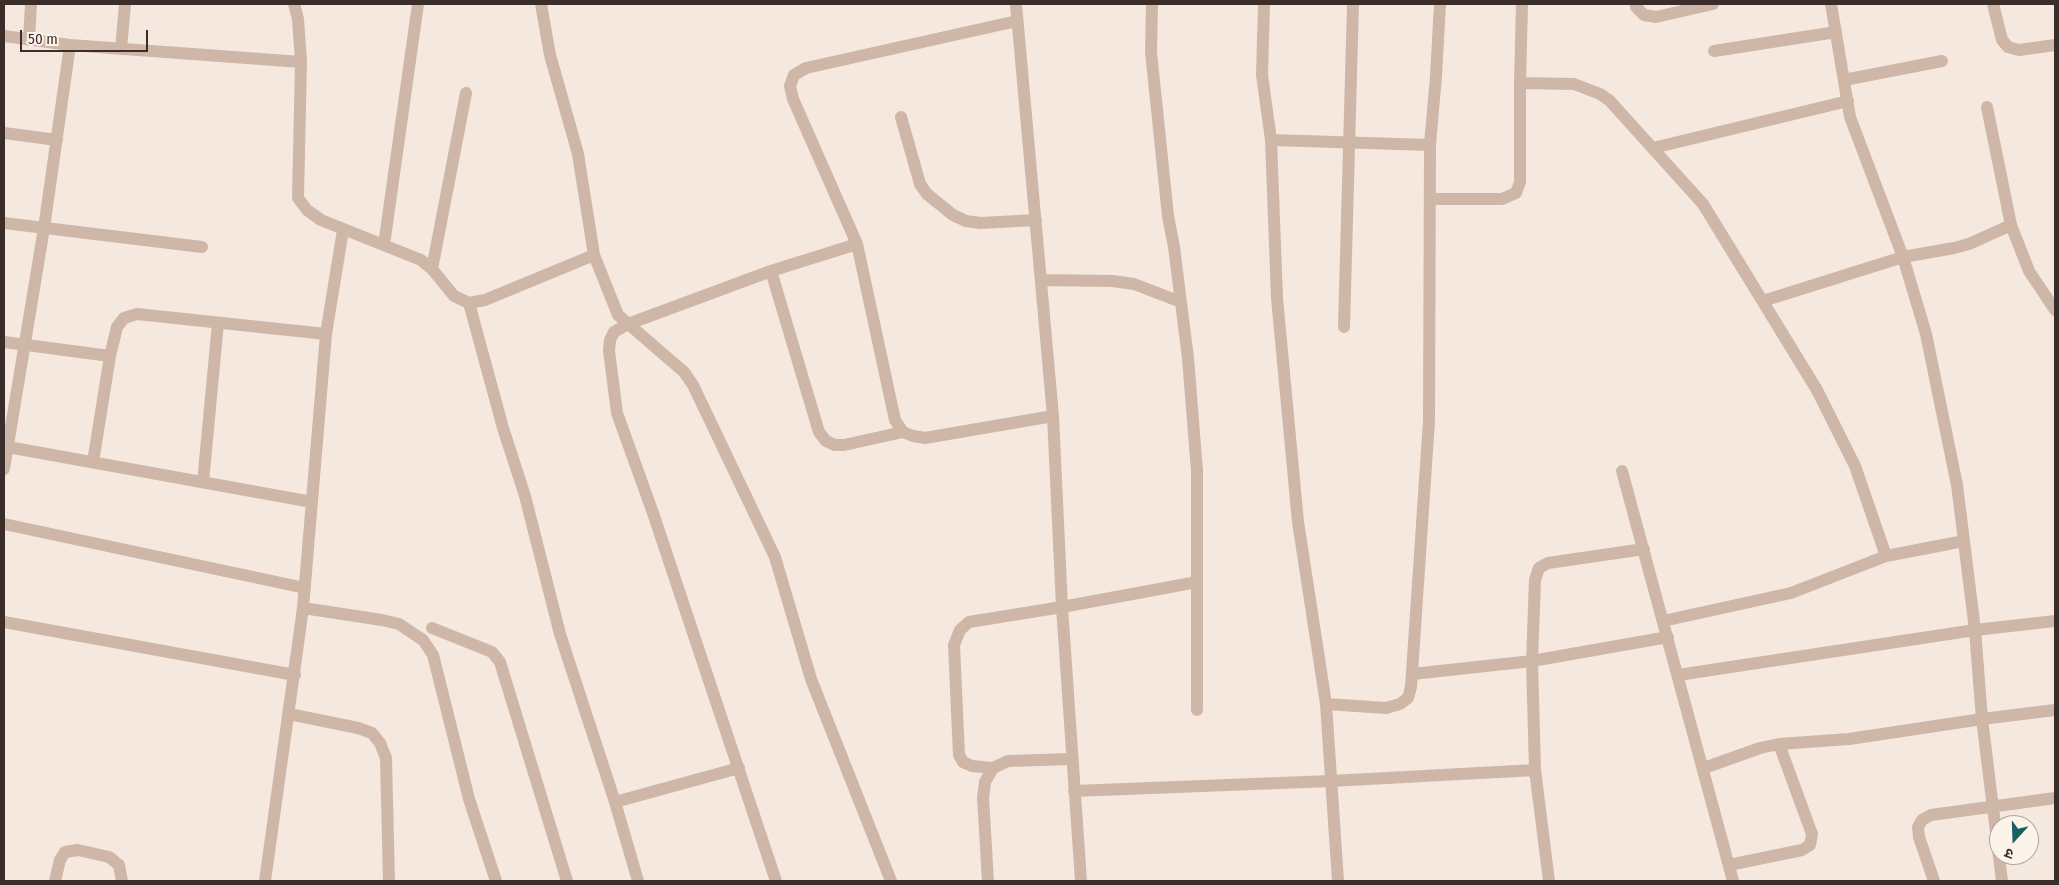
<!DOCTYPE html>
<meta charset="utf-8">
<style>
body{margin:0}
#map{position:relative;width:2059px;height:885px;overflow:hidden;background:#f5e8de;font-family:"Fira Sans Condensed","Noto Sans Devanagari",sans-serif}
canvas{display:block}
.frame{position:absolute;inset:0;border:5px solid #3b2d29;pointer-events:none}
.north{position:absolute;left:1989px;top:815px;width:50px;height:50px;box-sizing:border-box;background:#fcf3eb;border:1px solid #afa49d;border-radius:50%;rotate:200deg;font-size:14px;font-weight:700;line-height:20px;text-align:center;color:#3b2d29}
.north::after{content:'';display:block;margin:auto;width:18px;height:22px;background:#196160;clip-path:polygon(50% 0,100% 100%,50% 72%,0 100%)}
.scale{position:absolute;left:20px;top:30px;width:128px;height:22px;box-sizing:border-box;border:2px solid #3b2d29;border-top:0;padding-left:6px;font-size:15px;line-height:18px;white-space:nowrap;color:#3b2d29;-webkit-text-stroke:4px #fcf3eb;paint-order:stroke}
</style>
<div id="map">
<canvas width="2059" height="885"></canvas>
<div class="frame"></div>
<div class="north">उ</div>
<div class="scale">50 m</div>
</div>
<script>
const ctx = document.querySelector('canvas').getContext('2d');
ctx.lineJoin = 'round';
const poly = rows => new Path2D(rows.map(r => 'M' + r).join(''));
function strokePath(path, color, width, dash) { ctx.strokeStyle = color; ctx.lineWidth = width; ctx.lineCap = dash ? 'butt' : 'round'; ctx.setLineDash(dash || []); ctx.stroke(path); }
const minor = poly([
 [294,4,298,19,301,62,298,198,307,210,321,220,421,260,432,269,454,296,469,303,485,300,594,255,578,154,550,55,541,4],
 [1016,4,1053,416,1062,607,1081,881],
 [1152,4,1151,52,1168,216,1174,247,1188,358,1197,471,1197,710],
 [1264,4,1262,75,1271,140,1277,298,1298,522,1326,704,1338,881],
 [1636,4,1636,7,1644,15,1656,17,1713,4],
 [1831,4,1850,117,1903,257,1926,334,1957,485,1975,630,1982,719,2002,881],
 [1993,4,2002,40,2008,47,2019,50,2055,45],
 [1017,21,806,68,794,75,790,86,793,99,857,244,895,420,903,432,913,436,925,438,1053,416],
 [4,36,70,45,301,62],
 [29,40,31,4],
 [121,49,125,4],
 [1714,51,1836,32],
 [1844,80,1942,61],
 [1520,83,1574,84,1600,94,1609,100,1703,204,1817,390,1855,466,1886,556],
 [1987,107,2011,225,2029,271,2055,310],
 [901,117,920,184,927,194,953,215,966,221,980,223,1036,220],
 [4,133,57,140],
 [1271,140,1430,145],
 [1653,148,1848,101],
 [1430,199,1502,199,1516,193,1520,182,1520,83,1522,4],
 [4,223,202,247],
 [384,245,418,4],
 [594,255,618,315,684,372,693,385,775,557,811,679,891,881],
 [432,269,466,93],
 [771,271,819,432,826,441,835,445,844,445,903,432],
 [1041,280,1112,281,1134,284,1181,302],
 [1763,301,1903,257,1954,248,1969,244,2011,225],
 [469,303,503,428,525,496,560,634,615,802,638,881],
 [1344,327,1353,4],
 [4,342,110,356],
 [8,447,312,502],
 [93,462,110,356,117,327,124,318,137,314,326,334],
 [4,469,44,228,70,45],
 [1622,471,1733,881],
 [203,482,218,323],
 [4,524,305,588],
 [303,608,382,620,399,624,423,640,433,655,469,799,496,881],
 [1663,621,1791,593,1886,556,1964,541],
 [4,622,295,675],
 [432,628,492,652,500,662,567,881],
 [1412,674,1532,661,1668,637],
 [1678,675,1975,630,2055,621],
 [1326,704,1386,708,1400,704,1408,698,1411,687,1429,421,1430,145,1436,76,1440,4],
 [289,714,358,728,372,733,380,743,386,758,389,881],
 [993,768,972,766,963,762,959,755,954,645,960,630,969,622,1062,607,1197,582],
 [1704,768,1760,748,1779,744,1849,739,1982,719,2055,710],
 [1074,791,1331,781,1535,770],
 [615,802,739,768],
 [1729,865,1802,850,1810,845,1812,834,1779,744],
 [55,881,60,860,65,852,78,850,109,857,119,865,122,881],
 [265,881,303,608,326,334,343,230],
 [776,881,653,513,617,413,609,351,610,340,614,332,628,324,771,271,857,244],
 [988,881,983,798,985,782,993,768,1008,761,1071,759],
 [1549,881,1535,770,1532,661,1535,580,1539,568,1548,563,1644,549],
 [1934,881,1919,837,1918,827,1922,820,1931,815,2055,798]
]);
strokePath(minor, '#cfb7a8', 12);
</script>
